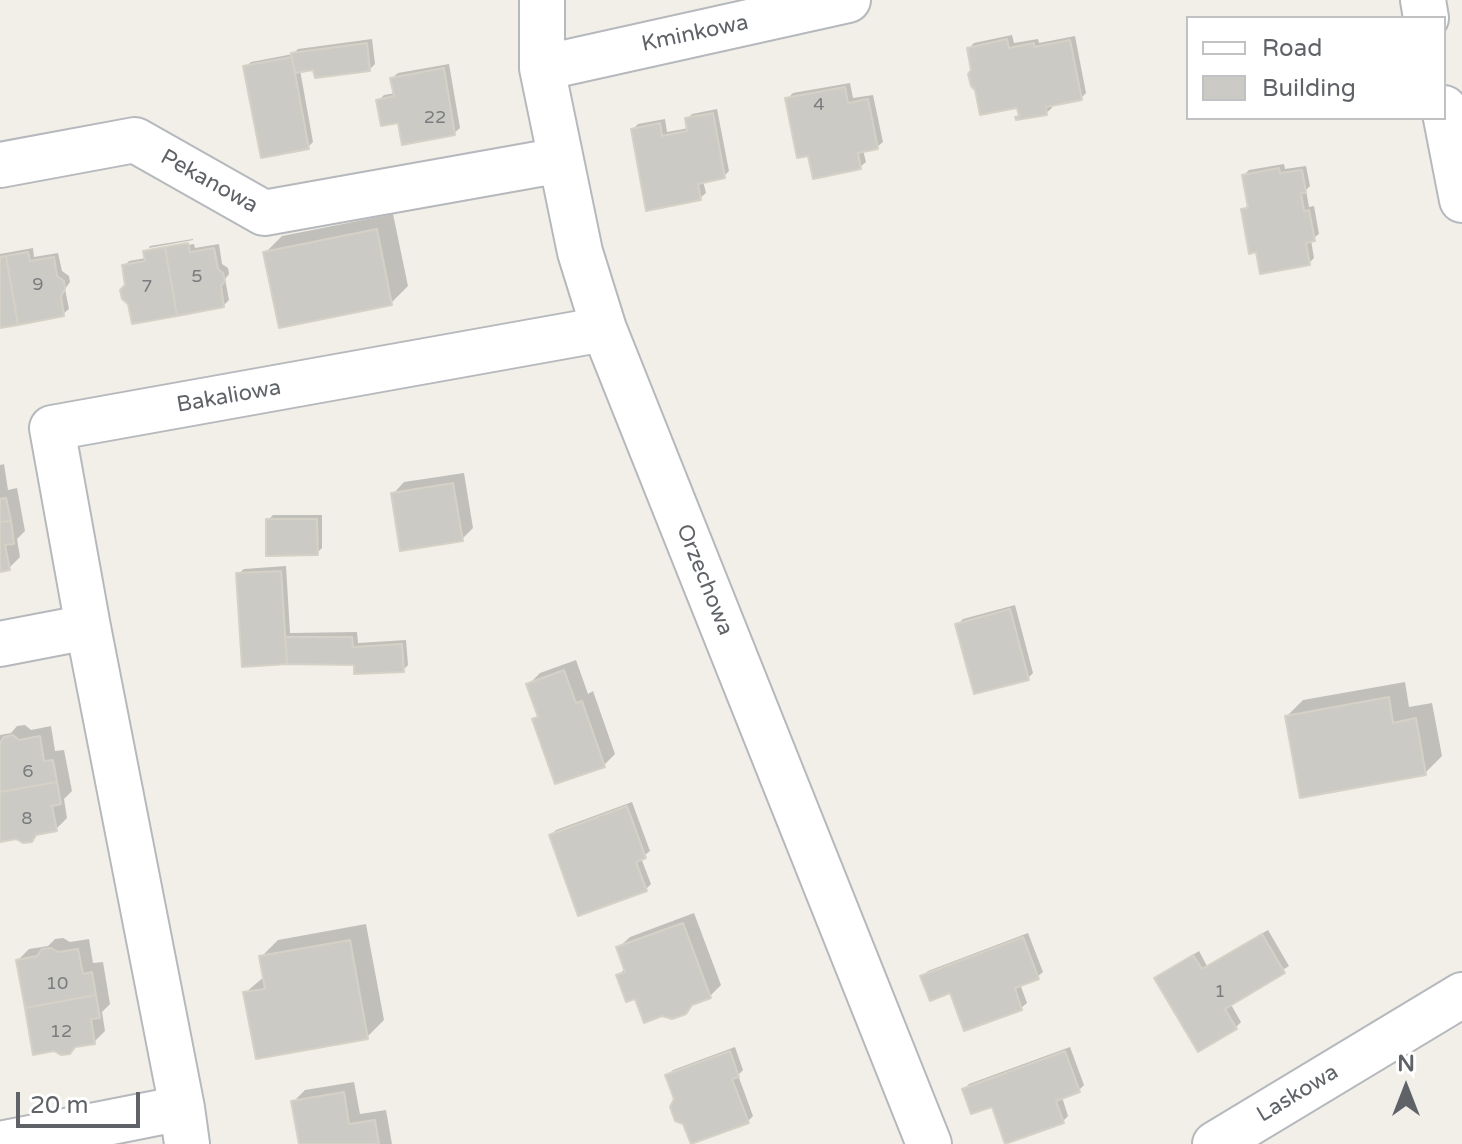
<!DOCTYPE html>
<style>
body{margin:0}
#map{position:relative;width:1462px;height:1144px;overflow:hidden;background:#f1efe8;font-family:"Varela Round",sans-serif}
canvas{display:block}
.legend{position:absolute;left:1186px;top:16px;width:260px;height:104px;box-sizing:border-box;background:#fff;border:2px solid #bfc1c3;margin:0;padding:10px 14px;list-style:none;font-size:24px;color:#5f6368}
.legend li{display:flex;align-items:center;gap:16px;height:40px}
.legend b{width:40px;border:2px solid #bfc1c3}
.north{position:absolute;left:1366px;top:1048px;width:80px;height:80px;-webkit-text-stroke:6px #fff;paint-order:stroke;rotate:0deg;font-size:22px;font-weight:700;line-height:32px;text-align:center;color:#5f6368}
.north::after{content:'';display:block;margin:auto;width:28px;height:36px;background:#5f6368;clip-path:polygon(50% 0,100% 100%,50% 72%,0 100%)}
.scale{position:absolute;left:16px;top:1092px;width:124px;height:36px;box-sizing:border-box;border:4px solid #5f6368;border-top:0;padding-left:10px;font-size:24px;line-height:28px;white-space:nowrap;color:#5f6368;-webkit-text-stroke:6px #fff;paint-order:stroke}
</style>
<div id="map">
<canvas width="1462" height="1144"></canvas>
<ul class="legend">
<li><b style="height:10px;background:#fff"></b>Road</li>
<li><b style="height:22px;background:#cccac5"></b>Building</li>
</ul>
<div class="north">N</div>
<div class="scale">20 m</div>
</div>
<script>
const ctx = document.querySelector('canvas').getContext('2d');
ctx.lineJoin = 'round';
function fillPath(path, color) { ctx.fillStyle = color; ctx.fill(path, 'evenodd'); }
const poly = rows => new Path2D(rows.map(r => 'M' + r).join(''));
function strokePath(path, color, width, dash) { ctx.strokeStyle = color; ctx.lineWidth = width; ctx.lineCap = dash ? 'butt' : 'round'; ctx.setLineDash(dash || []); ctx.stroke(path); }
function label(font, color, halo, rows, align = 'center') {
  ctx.font = font + ' "Varela Round",sans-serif'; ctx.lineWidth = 8; ctx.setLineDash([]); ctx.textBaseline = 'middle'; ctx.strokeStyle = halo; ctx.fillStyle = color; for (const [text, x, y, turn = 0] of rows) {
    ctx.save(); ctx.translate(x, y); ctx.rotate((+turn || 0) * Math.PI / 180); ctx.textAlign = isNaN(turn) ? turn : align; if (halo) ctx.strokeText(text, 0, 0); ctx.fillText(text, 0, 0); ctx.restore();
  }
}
const shadow = poly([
 [1012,35,1014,43,1038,39,1039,43,1075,36,1086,93,1081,98,1051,104,1052,108,1046,113,1019,106,973,70,969,48,974,43],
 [372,39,375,64,370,69,315,67,300,70,313,142,308,147,245,67,251,62,293,54,298,49],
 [449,64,460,128,454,133,399,120,378,101,384,95,395,93,392,78,398,73],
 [850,83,853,98,873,95,883,142,877,147,863,150,866,162,860,167,788,98,793,93],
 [717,109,729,171,724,176,703,181,706,193,700,198,633,129,638,124,665,119,667,132,689,128,687,119,692,114],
 [1284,164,1285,169,1306,166,1310,186,1306,190,1309,207,1314,206,1319,234,1311,240,1314,258,1309,263,1258,250,1243,210,1249,204,1244,175,1249,170],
 [393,214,408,286,391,303,265,253,282,236],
 [193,239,193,240,149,248,150,246],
 [194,244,195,248,219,244,222,264,228,268,229,274,225,279,229,300,223,306,127,285,124,266,129,261,146,258,145,252,148,249,148,252],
 [33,248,34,257,58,253,62,271,69,276,70,282,65,289,69,309,63,314,0,326,0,254],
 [4,464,8,490,17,488,25,531,17,539,20,557,9,568,0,570,0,465],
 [464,473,473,528,462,539,393,494,404,482],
 [273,515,322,515,322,548,317,553,268,520],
 [286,566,290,633,357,632,358,643,406,640,408,665,403,670,356,663,244,665,238,574,244,569],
 [1015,605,1033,673,1028,678,958,624,963,619],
 [576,660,588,694,593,691,615,754,604,765,534,720,539,715,528,685,540,673],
 [1405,682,1409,707,1432,703,1442,756,1425,773,1287,716,1303,700],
 [25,725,31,730,51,726,55,751,64,750,72,791,64,799,67,818,56,829,0,840,0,735,11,733,17,726],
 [632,802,650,851,641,858,651,884,646,889,551,835,556,830],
 [694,913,721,985,709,997,696,1002,685,1012,636,996,618,975,626,968,618,948,630,937],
 [366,924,384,1020,367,1037,245,993,265,976,261,957,278,940],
 [1268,930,1289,966,1230,1003,1241,1022,1236,1027,1162,974,1199,951,1207,966],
 [1028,933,1043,972,1037,977,1020,984,1027,1003,1021,1008,951,991,922,976,928,971],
 [63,938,70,942,89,939,93,963,103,962,110,1004,102,1012,105,1031,94,1042,76,1045,18,960,29,949,48,946,55,939],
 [735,1047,743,1070,738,1075,753,1116,748,1121,668,1075,673,1070],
 [1070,1047,1084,1085,1079,1090,1062,1097,1068,1116,1063,1121,993,1104,964,1089,969,1084],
 [354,1082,360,1114,386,1110,392,1144,301,1144,294,1101,305,1090]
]);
const building = poly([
 [1007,39,1009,48,1034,43,1034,47,1070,40,1082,100,1046,107,1047,115,1016,120,1015,117,1019,116,1017,108,980,115,975,90,971,86,968,74,971,70,967,48,1007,39],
 [367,43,370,71,315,78,313,70,295,73,291,53,367,43],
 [292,57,309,149,261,158,243,66,292,57],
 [444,68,455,135,402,145,398,123,381,126,376,100,394,96,390,78,444,68],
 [845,87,848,103,868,99,878,149,858,153,861,169,813,179,808,156,797,158,785,98,845,87],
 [713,113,725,178,698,184,701,200,646,211,631,129,660,123,662,136,687,131,685,118,713,113],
 [1279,168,1280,173,1302,170,1306,193,1301,193,1304,211,1309,210,1315,241,1306,243,1310,265,1260,274,1256,252,1249,254,1241,209,1248,208,1242,175,1279,168],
 [377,229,392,305,279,328,263,252,377,229],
 [188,243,190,252,214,248,218,269,223,273,225,281,221,286,224,307,177,316,165,247,188,243],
 [165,247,177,316,132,324,128,304,122,299,120,290,125,285,122,265,145,261,143,251,165,247],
 [28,252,30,261,54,257,57,276,64,281,65,289,61,296,64,316,18,325,6,256,28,252],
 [6,256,18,325,0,328,0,257,6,256],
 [453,483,463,541,400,551,391,493,453,483],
 [6,498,11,521,0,522,0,499,6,498],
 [266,519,317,519,318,555,266,556,266,519],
 [11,521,14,544,5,545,10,570,0,572,0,522,11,521],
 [281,571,287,664,242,667,236,573,281,571],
 [1010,609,1029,680,974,694,955,624,1010,609],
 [285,637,352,637,353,647,402,644,404,672,354,674,354,665,287,664,285,637],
 [564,670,576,703,582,701,605,767,555,784,532,719,538,717,526,684,564,670],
 [1389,697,1393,723,1416,718,1426,775,1300,798,1285,716,1389,697],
 [13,735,19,740,40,736,44,761,53,760,57,782,0,792,0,743,4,737,13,735],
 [57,782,61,804,52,806,57,831,36,835,32,842,23,843,16,839,0,842,0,792,57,782],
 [627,806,646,858,636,862,647,891,578,916,549,835,627,806],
 [683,923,711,998,692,1005,686,1014,672,1019,662,1016,644,1023,635,999,626,1002,616,975,625,972,616,947,683,923],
 [1262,934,1285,973,1225,1009,1237,1029,1198,1052,1154,978,1193,955,1202,969,1262,934],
 [1023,937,1039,979,1015,988,1022,1010,964,1031,950,993,930,1001,920,976,1023,937],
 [350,940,368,1039,256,1059,243,992,265,989,259,956,350,940],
 [51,948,58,952,78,949,83,974,92,972,96,995,25,1008,16,960,37,956,42,949,51,948],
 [96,995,100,1018,91,1019,95,1044,75,1047,70,1054,61,1055,54,1051,33,1055,25,1008,96,995],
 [730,1051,739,1077,732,1079,749,1123,691,1144,683,1124,675,1121,670,1107,674,1099,665,1075,730,1051],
 [1065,1051,1080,1092,1056,1101,1064,1123,1005,1144,992,1107,971,1114,962,1089,1065,1051],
 [344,1092,349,1124,375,1120,379,1144,299,1144,291,1101,344,1092]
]);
const street = poly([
 [542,0,542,68,580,252,604,329,929,1144],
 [1423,0,1426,18],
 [542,68,848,0],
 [1444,108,1462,200],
 [0,165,135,140,264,213,561,160],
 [0,644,88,627],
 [0,1144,182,1108],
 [187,1144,182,1108,88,627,52,428,604,329],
 [1215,1144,1462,995]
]);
const numberNames = [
 ["4",819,105],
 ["22",435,118],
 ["5",197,277],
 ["9",38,285],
 ["7",147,287],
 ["6",28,772],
 ["8",27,819],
 ["10",57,984],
 ["1",1220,992],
 ["12",61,1032]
];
const streetNames = [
 ["Kminkowa",695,34,-12],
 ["Pekanowa",209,182,29],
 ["Bakaliowa",229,397,-10],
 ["Orzechowa",704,580,68],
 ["Laskowa",1298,1094,-31]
];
fillPath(shadow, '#0003');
fillPath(building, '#cccac5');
strokePath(building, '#d6d1c6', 2);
strokePath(street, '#b5b8bc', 48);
strokePath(street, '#fff', 44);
label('18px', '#7a7d7f', null, numberNames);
label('22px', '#5f6368', '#fff', streetNames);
</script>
